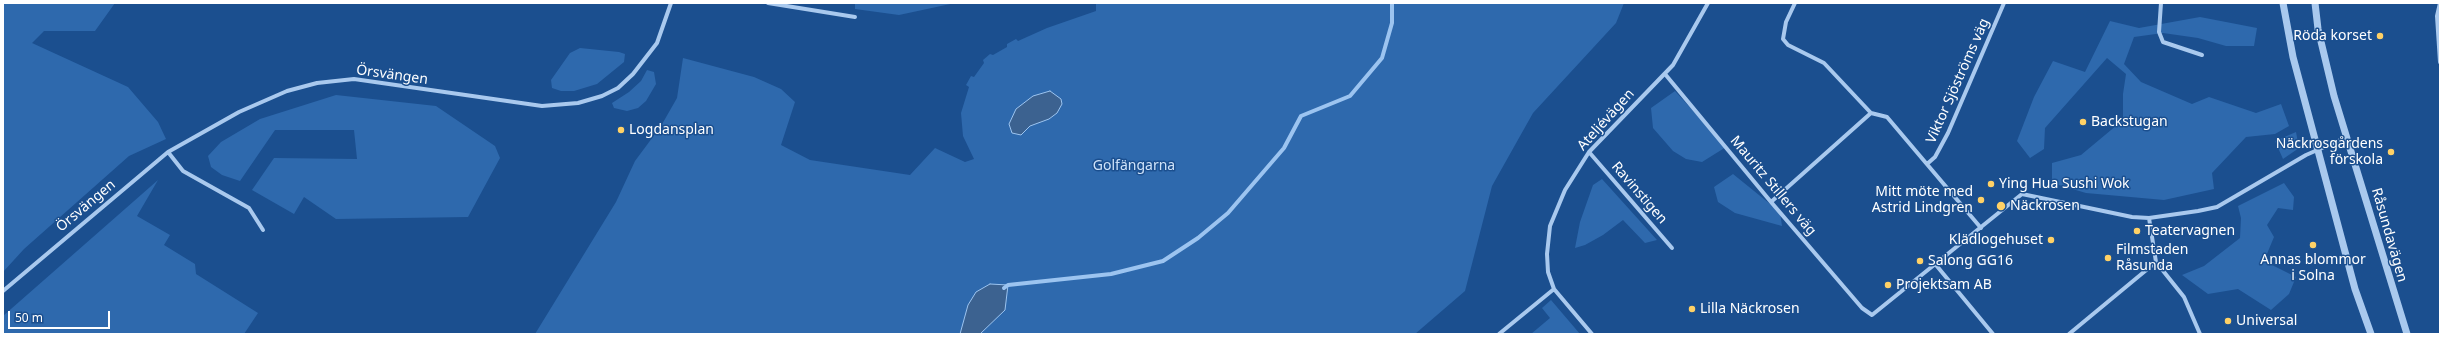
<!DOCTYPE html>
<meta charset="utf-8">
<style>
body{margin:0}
#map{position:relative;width:2443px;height:337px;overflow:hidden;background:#1b4f8f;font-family:"Noto Sans",sans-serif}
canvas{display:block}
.frame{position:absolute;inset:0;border:4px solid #fff;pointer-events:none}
.scale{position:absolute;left:8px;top:311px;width:102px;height:18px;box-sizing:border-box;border:2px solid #fff;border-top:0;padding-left:5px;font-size:12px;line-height:14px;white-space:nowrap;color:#fff;-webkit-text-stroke:3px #1b4f8f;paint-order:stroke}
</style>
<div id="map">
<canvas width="2443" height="337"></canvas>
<div class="frame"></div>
<div class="scale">50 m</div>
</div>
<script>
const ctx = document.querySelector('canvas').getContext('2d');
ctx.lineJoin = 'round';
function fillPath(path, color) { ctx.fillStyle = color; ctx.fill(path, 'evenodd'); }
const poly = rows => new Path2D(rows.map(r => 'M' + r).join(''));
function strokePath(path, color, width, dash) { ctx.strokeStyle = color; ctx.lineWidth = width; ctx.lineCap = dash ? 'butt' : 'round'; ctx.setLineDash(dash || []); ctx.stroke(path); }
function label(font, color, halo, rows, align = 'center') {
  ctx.font = font + ' "Noto Sans",sans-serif'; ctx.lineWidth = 3; ctx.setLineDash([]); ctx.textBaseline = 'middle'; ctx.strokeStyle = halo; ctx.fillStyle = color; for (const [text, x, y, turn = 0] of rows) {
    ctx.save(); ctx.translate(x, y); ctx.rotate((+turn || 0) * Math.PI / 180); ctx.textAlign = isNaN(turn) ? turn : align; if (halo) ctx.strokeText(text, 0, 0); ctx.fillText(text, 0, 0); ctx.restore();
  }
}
const green = poly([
 [3,3,115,3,95,31,44,31,32,43,128,87,158,122,166,139,129,156,24,249,3,272],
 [855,3,955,3,899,15,855,9],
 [1096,3,1624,3,1616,23,1533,113,1492,186,1465,291,1415,334,535,334,616,202,635,161,661,126,677,98,683,58,754,77,781,89,795,102,781,145,810,160,910,175,935,148,965,162,974,159,963,136,961,113,969,87,966,85,971,76,974,77,984,63,983,60,990,54,993,55,1007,47,1007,44,1016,39,1018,41,1047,28,1096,11],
 [2200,17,2257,28,2254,46,2226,46,2198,38,2163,33,2134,37,2124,64,2141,82,2192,104,2209,97,2256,113,2281,104,2289,126,2275,134,2246,137,2212,173,2214,189,2164,200,2086,193,2052,183,2052,163,2081,155,2123,120,2123,94,2126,74,2107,58,2045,128,2044,149,2030,158,2017,141,2034,97,2053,61,2085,72,2110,21,2139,28],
 [580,48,619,52,625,54,624,62,597,84,574,91,561,91,552,88,551,80,570,53],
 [647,70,654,72,656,84,646,101,638,108,627,111,614,108,612,103,629,92,641,81],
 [1675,91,1726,147,1702,162,1686,159,1673,151,1653,128,1651,108],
 [336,95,436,106,495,146,500,158,468,217,336,219,304,197,294,214,252,190,274,158,357,159,354,130,275,130,240,181,222,175,211,167,208,156,221,142,260,119],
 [2296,132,2299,148,2283,159,2275,141],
 [1733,174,1780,212,1782,226,1735,213,1718,202,1714,187],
 [1602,179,1657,240,1645,243,1623,220,1603,235,1585,245,1575,248,1580,222,1593,185],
 [158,180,137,216,170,235,164,245,195,264,196,274,258,313,244,334,3,334,3,316],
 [2284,183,2294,197,2293,210,2278,208,2267,225,2274,237,2264,261,2296,277,2289,294,2271,310,2238,289,2208,294,2182,275,2204,266,2240,238,2241,218,2238,206],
 [1551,300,1580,334,1531,334,1550,318,1542,308]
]);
const water = poly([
 [1050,91,1061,99,1062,104,1057,113,1049,119,1030,126,1021,135,1012,133,1009,124,1016,109,1033,96,1050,91],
 [990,284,1008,285,1005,310,980,334,960,334,968,305,976,292,990,284]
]);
const stream = poly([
 [1004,288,1008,285,1111,274,1163,261,1198,238,1228,213,1284,148,1301,116,1350,96,1382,58,1392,23,1392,3]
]);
const minor = poly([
 [768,3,855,17],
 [1795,3,1786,22,1783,39,1788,45,1824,63,1871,113,1887,117,1981,228],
 [2161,3,2159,32,2163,42,2202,55],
 [2440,3,2437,16,2440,62],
 [1665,74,1771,202,1862,308,1872,315,2022,194,2132,217,2149,218,2198,211,2217,207,2306,155,2347,137],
 [168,152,183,171,249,208,263,230],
 [1589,152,1672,248],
 [1927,164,1935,157,1948,133,2004,3],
 [1771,202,1871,113],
 [2149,218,2156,262,2184,297,2200,334],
 [1936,265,1993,334],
 [3,291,168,152,239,112,287,91,317,83,354,79,542,106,578,103,602,96,618,88,633,74,657,43,671,3],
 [1499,334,1554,289],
 [1592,334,1554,289,1548,272,1547,254,1550,226,1565,190,1589,152,1673,65,1708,3],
 [2069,334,2156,262]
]);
const tertiary = poly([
 [2283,3,2293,57,2355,289,2371,334],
 [2315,3,2318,29,2334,96,2407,334]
]);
const markers = [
 [2380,36,4,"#ffd166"],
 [2083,122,4,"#ffd166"],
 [621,130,4,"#ffd166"],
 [2391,152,4,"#ffd166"],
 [1991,184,4,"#ffd166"],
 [1981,200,4,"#ffd166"],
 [2001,206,5,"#ffd166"],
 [2137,231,4,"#ffd166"],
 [2051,240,4,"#ffd166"],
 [2313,245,4,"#ffd166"],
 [2108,258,4,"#ffd166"],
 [1920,261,4,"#ffd166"],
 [1888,285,4,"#ffd166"],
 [1692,309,4,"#ffd166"],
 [2228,321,4,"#ffd166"]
];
const poiNames = [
 ["Röda korset",2372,36,"right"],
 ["Backstugan",2091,122],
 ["Logdansplan",629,130],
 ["Näckrosgårdens",2383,144,"right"],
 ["förskola",2383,160,"right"],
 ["Ying Hua Sushi Wok",1999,184],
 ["Mitt möte med",1973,192,"right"],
 ["Astrid Lindgren",1973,208,"right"],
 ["Näckrosen",2010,206],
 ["Teatervagnen",2145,231],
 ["Klädlogehuset",2043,240,"right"],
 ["Filmstaden",2116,250],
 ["Råsunda",2116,266],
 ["Annas blommor",2313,260,"center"],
 ["i Solna",2313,276,"center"],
 ["Salong GG16",1928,261],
 ["Projektsam AB",1896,285],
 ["Lilla Näckrosen",1700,309],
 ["Universal",2236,321]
];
const streetNames = [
 ["Örsvängen",392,75,8],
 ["Viktor Sjöströms väg",1958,81,-66],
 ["Ateljévägen",1606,120,-48],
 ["Mauritz Stillers väg",1773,186,50],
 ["Ravinstigen",1639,193,49],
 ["Örsvängen",86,206,-40],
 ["Råsundavägen",2389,235,74]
];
const parkNames = [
 ["Golfängarna",1134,166]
];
fillPath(green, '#2e69ad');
fillPath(water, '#3c6290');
strokePath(water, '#9cc4f0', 1);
strokePath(stream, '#9cc4f0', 4);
strokePath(minor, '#a9c9ee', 4);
strokePath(tertiary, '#a9c9ee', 7);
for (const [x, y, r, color] of markers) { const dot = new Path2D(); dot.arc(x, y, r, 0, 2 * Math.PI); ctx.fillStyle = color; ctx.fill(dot); strokePath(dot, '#1b4f8f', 1.5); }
label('14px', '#fff', '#1b4f8f', poiNames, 'left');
label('14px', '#fff', '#1b4f8f', streetNames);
label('14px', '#cfe3fa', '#1b4f8f', parkNames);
</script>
